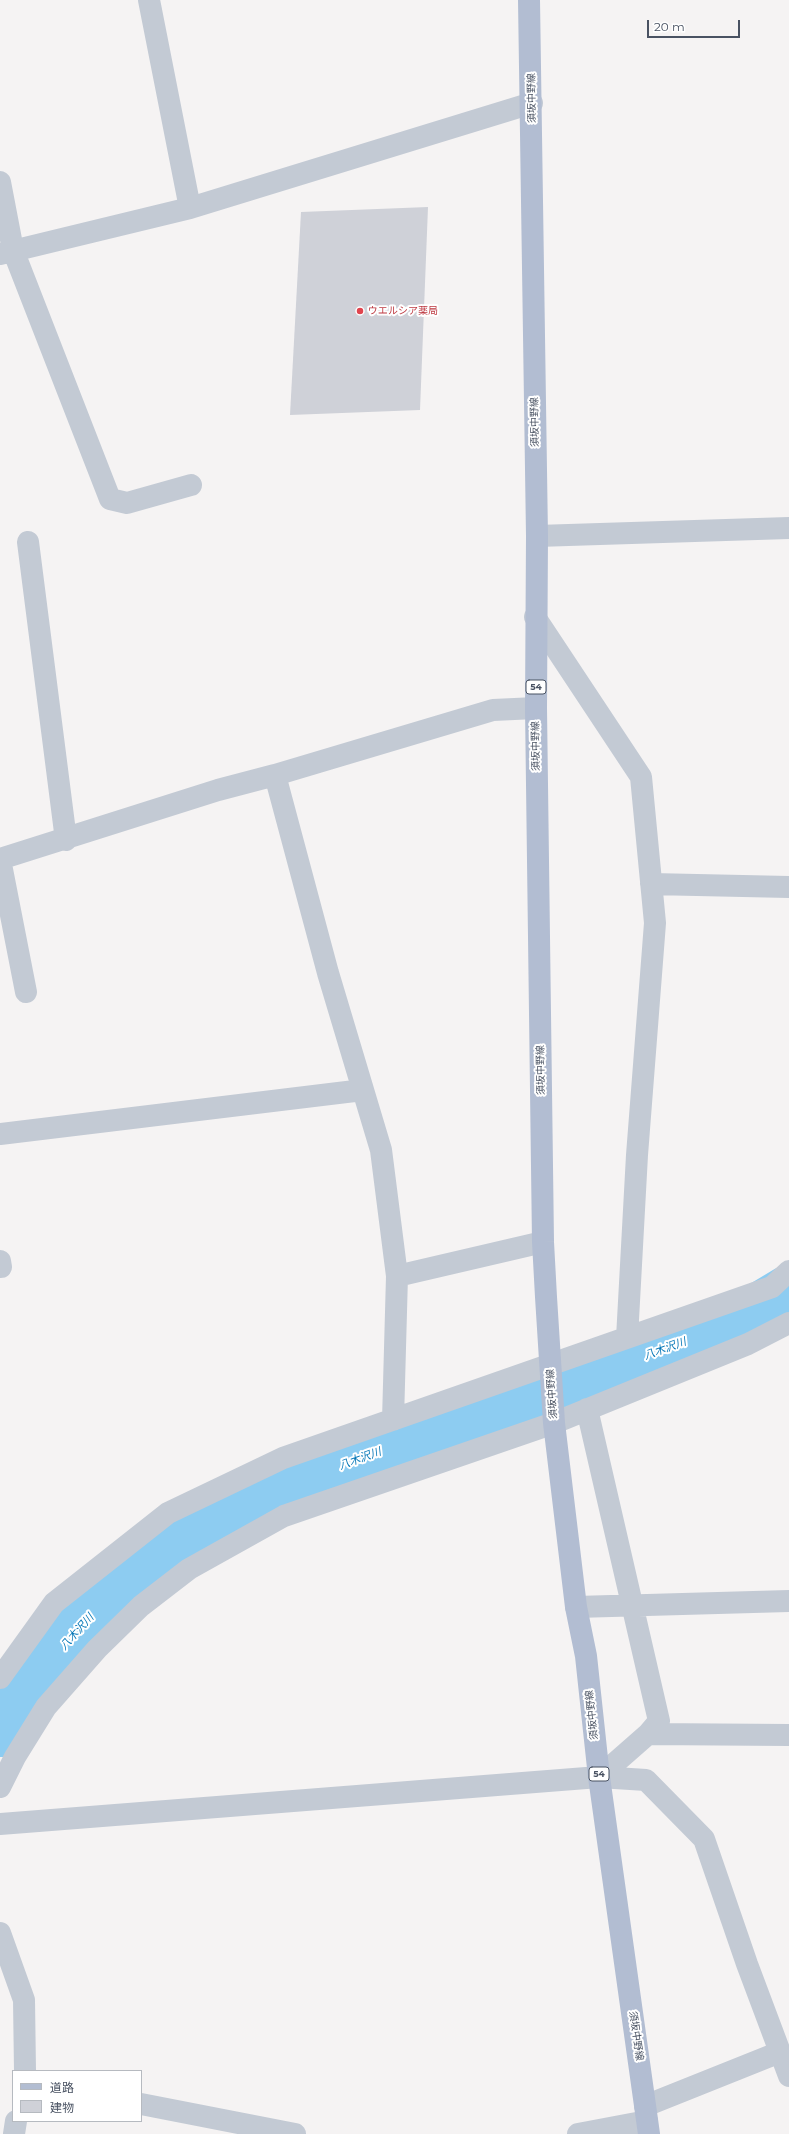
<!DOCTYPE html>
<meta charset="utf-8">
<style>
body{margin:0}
#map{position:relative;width:789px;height:2134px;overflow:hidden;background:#f5f3f3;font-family:Montserrat,"Noto Sans JP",sans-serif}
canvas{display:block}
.legend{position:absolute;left:12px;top:2070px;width:130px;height:52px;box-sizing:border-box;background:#fff;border:1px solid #b6bac0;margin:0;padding:5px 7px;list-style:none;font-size:12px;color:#495262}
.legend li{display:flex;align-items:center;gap:8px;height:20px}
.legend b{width:20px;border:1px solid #b6bac0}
.scale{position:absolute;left:647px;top:20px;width:93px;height:18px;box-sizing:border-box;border:2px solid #495262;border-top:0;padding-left:5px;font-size:12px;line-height:14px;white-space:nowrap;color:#495262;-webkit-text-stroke:3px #fff;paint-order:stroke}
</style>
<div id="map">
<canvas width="789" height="2134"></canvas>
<ul class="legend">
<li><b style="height:5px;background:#b2bdd2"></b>道路</li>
<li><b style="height:11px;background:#cfd1d8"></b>建物</li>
</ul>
<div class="scale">20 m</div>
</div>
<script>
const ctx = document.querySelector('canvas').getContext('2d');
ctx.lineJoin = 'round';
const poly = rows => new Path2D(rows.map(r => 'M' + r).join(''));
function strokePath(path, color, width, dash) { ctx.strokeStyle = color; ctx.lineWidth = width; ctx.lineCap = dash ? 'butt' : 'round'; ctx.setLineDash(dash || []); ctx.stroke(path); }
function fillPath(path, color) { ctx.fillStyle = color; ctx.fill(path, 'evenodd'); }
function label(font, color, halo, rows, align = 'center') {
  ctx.font = font + ' Montserrat,"Noto Sans JP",sans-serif'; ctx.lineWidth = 4; ctx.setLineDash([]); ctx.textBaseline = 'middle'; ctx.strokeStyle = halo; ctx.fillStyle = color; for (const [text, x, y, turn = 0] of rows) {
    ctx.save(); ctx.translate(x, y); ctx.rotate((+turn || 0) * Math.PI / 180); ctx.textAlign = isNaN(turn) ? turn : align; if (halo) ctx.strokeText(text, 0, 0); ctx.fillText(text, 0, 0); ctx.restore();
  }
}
const river = poly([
 [0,1729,21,1694,100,1607,159,1556,222,1515,310,1478,744,1320,789,1293]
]);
const building = poly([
 [428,207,420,410,290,415,301,212]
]);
const minor = poly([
 [149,0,190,208],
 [0,182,13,250,110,499,127,503,191,485],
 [0,254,190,208,532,103],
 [537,536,789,528],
 [28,542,66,840],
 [535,617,641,777,655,923,637,1155,627,1338],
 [275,775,328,973,381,1150,397,1276],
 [0,859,218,790,275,775,493,710,536,708],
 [0,859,26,992],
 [651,884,789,887],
 [0,1134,363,1090],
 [0,1261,1,1267],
 [587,1409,659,1721,648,1734,599,1777],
 [393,1420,397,1276,543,1242],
 [576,1607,789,1601],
 [0,1678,54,1603,168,1513,283,1458,772,1287,789,1271],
 [648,1734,789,1735],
 [0,1787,15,1757,46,1707,97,1649,141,1606,189,1569,284,1516,554,1423,748,1344,789,1323],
 [0,1824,599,1777,646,1780,704,1839,747,1964,789,2076],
 [0,1933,24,2000,25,2071],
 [141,2104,295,2134],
 [645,2106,780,2052],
 [14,2134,16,2121],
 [578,2134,647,2121]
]);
const major = poly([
 [529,0,537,536,536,708,543,1242,546,1297,554,1423,576,1607,586,1656,599,1777,649,2134]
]);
const markers = [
 [360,311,4,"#e0444e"]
];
const shields = [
 [536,687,20],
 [599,1774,20]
];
const shieldNames = [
 ["54",536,687],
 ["54",599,1774]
];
const streetNames = [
 ["須坂中野線",532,98,-91],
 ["須坂中野線",535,422,-91],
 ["須坂中野線",536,746,-91],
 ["須坂中野線",541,1070,-91],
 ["須坂中野線",552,1394,-94],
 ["須坂中野線",592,1715,-96],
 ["須坂中野線",636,2036,82]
];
const healthNames = [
 ["ウエルシア薬局",368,311]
];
const waterNames = [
 ["八木沢川",665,1349,-20],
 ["八木沢川",360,1459,-20],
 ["八木沢川",77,1632,-48]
];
strokePath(river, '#8dccf1', 56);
fillPath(building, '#cfd1d8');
strokePath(minor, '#c3cad4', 22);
strokePath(major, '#b2bdd2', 22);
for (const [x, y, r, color] of markers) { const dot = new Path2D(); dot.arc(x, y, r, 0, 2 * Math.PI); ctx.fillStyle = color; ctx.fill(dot); strokePath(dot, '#fff', 1.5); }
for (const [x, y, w] of shields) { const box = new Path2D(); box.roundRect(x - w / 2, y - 7, w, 14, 3); ctx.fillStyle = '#fff'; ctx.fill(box); strokePath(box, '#495262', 1); }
label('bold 9px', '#495262', null, shieldNames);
label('10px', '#495262', '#fff', streetNames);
label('10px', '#be3a42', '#fff', healthNames, 'left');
label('italic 11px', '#0677b7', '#fff', waterNames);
</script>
